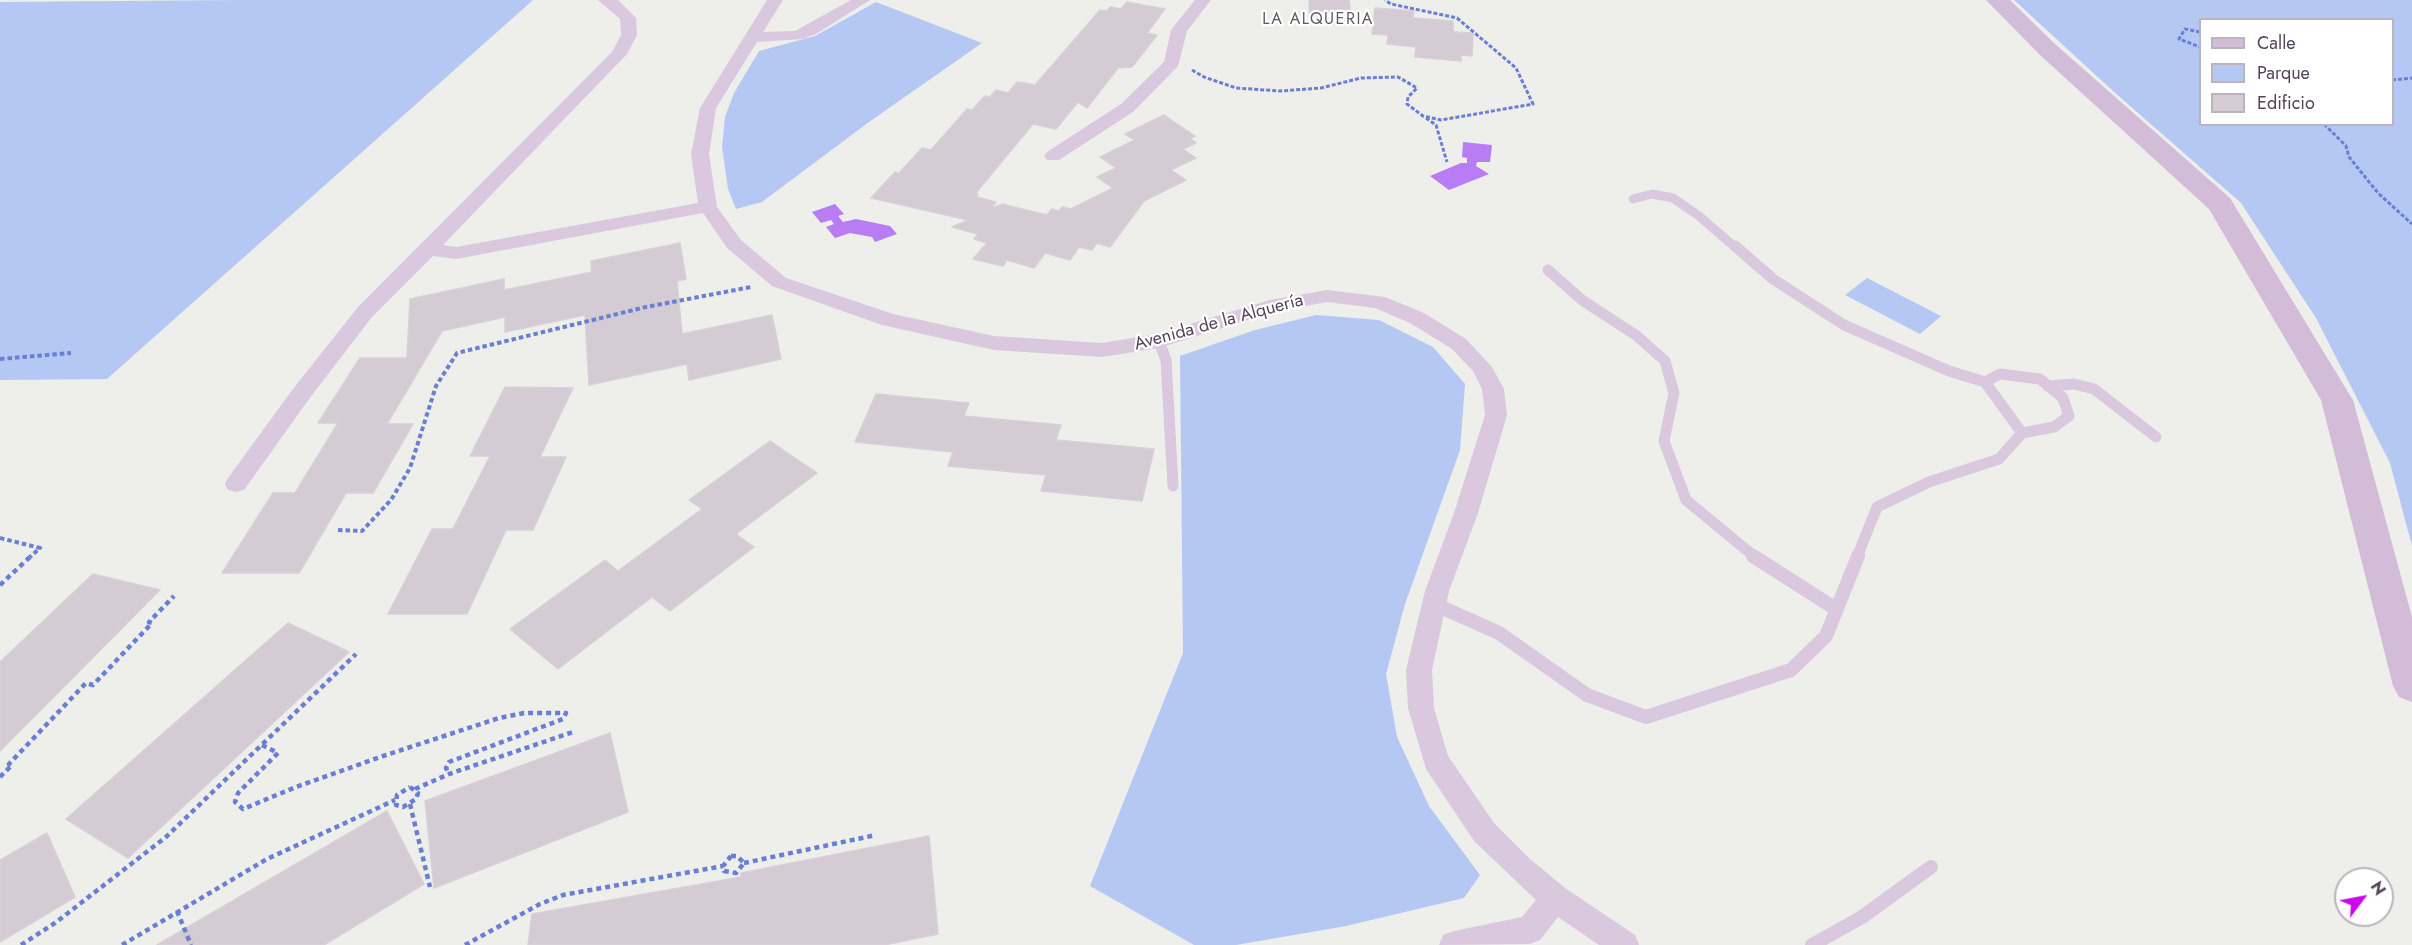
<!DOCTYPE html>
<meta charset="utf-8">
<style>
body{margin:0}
#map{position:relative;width:2412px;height:945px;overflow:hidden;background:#eeefeb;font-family:Jost,sans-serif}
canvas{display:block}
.legend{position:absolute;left:2199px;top:18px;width:195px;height:108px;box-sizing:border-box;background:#fff;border:2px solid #bbb3bd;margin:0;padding:8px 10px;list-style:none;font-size:18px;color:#55425b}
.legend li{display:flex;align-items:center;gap:12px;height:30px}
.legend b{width:30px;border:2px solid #bbb3bd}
.north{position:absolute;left:2334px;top:867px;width:60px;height:60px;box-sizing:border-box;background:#fff;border:2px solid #bbb3bd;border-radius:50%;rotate:58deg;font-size:16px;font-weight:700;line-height:24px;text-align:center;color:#55425b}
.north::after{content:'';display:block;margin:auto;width:21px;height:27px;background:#cb06ee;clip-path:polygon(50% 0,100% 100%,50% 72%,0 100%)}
</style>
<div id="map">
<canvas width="2412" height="945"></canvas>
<ul class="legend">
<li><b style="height:8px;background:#d2bcd8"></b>Calle</li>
<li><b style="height:16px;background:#b4c8f3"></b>Parque</li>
<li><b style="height:16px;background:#d4cbd4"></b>Edificio</li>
</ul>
<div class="north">N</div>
</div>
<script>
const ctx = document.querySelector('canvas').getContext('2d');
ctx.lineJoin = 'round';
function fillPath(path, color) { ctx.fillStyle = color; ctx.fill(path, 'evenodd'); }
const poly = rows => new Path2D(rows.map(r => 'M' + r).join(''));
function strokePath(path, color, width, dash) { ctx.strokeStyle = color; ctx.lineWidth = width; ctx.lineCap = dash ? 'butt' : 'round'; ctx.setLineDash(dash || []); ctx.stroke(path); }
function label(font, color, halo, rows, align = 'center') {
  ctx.font = font + ' Jost,sans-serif'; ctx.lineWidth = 4.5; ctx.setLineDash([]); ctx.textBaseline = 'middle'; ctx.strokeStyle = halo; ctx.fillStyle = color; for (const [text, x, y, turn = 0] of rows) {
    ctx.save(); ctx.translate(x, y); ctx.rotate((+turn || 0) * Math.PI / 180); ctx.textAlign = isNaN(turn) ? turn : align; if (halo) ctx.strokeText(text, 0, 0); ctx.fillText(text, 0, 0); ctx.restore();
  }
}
const green = poly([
 [240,0,533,0,107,379,0,380,0,2],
 [2014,0,2412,0,2412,546,2390,463,2316,318,2241,203,2113,91],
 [2200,20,2392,20,2392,124,2200,124],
 [876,2,982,43,869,122,762,202,736,209,728,189,722,147,725,117,734,93,759,51,815,36],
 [1867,278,1941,316,1920,334,1845,295],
 [1316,315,1379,320,1433,347,1465,384,1460,450,1405,604,1386,674,1397,737,1429,806,1480,875,1464,898,1346,926,1236,945,1194,945,1090,886,1183,653,1180,356,1255,330]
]);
const water = poly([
 [1463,142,1492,145,1490,162,1477,162,1476,166,1489,174,1449,190,1430,176,1461,163,1467,163,1467,158,1462,157],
 [835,204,844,214,838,216,843,222,856,219,890,226,897,234,875,242,872,237,850,233,835,238,826,227,834,224,831,220,821,223,812,212]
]);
const building = poly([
 [1309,0,1349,0,1352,25,1310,24,1309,0],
 [1127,2,1165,9,1147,33,1157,35,1132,67,1118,68,1087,108,1078,102,1056,129,1033,124,975,194,978,194,976,197,996,202,991,209,1002,204,1047,215,1052,209,1059,211,1062,207,1071,209,1113,188,1097,177,1116,168,1100,157,1135,140,1125,134,1164,115,1195,136,1190,138,1196,143,1183,149,1196,158,1171,170,1186,180,1144,201,1110,247,1097,243,1092,250,1079,247,1070,260,1045,253,1034,268,1007,260,1003,266,973,259,987,243,974,239,978,234,952,227,968,220,871,198,895,172,899,173,922,148,931,150,967,109,972,110,985,96,990,97,996,90,1008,93,1017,82,1035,85,1100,10,1107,11,1110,7,1121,9,1127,2],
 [1375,8,1414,11,1413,18,1453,21,1453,32,1473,33,1472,56,1461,55,1461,61,1415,57,1416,47,1387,44,1388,35,1372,34,1375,8],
 [680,243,686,279,677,281,682,334,772,315,781,359,689,380,687,364,589,385,585,315,505,332,505,317,442,331,387,424,413,424,373,493,346,493,299,573,222,573,273,493,295,493,338,423,318,423,360,358,407,358,410,299,504,279,504,290,592,272,591,261,680,243],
 [505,387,573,388,540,457,566,457,533,530,506,530,467,614,388,614,432,529,453,529,490,456,470,456,505,387],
 [876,394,969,403,964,416,1061,425,1056,440,1154,449,1142,501,1041,491,1046,475,948,466,953,452,855,442,876,394],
 [770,441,817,473,736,534,754,547,670,611,652,597,558,669,510,629,605,560,618,571,702,509,689,500,770,441],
 [93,574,160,590,0,751,0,662,93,574],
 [288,623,349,652,128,858,66,819,288,623],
 [610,733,628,812,434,888,425,801,610,733],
 [387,811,424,884,324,945,157,945,387,811],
 [47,833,75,897,0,942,0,860,47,833],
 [929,836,938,934,884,945,528,945,532,914,741,877,741,873,929,836]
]);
const pathFar2 = poly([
 [2200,32,2185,29,2179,39,2200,47],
 [1192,70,1204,77,1236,88,1280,91,1321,88,1361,78,1398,77,1417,88,1408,97,1407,104,1423,116,1441,120,1533,104,1516,68,1457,18,1391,4,1385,0],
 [2392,80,2412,78],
 [1426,118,1436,125,1447,162],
 [2324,124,2346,146,2349,157,2378,193,2412,224]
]);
const pathFar1 = poly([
 [0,359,71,353],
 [338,530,362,531,391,500,410,468,436,386,457,353,646,307,751,287],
 [0,538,40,548,30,557]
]);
const path = poly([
 [0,585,31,556],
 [262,745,278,753,238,793,235,802,243,809,296,787,383,756,499,718,524,713,566,713,563,719,449,762,446,768,449,774],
 [0,777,12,765,9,764,86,683,93,685,152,623,149,622,174,596],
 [410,787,418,793,416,799,403,807,396,805,397,795,410,787],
 [415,789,449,774,573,732],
 [410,804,430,887],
 [731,856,737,856,744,863,736,873,724,871,723,866,731,856],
 [744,863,876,835],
 [177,911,191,945],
 [21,945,55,923,166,837,356,654],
 [122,945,267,859,395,800],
 [465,945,540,904,563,895,723,866]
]);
const serviceFar2 = poly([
 [1633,199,1652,194,1673,198,1699,216,1736,248]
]);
const serviceFar1 = poly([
 [1735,246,1773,279,1844,325,1949,371,1985,382,2000,374,2040,379,2063,398,2069,416,2054,427,2022,433,1999,459,1929,482,1877,507,1857,557],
 [1548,270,1582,300,1637,336,1665,361,1674,393,1664,441,1686,500,1755,557],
 [1159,341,1166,360,1173,486],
 [1985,382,2022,433],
 [2048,386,2074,384,2094,389,2156,437]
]);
const service = poly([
 [1753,556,1836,609],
 [1434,604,1499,633,1587,695,1646,717,1791,670,1826,636,1858,556],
 [1812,945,1862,917,1931,867]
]);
const minor = poly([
 [598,0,618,0,636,18,637,35,627,54,443,245,456,247,698,203,691,154,700,108,767,0,783,0,763,32,795,31,851,0,870,0,816,34,803,39,757,42,716,108,709,154,717,207,741,240,786,278,893,314,994,336,1102,343,1157,334,1270,300,1327,290,1385,297,1424,313,1466,339,1492,367,1504,389,1507,415,1478,513,1449,591,1432,670,1434,708,1448,756,1494,823,1530,859,1565,888,1635,935,1639,945,1599,945,1558,917,1540,940,1530,944,1439,945,1443,935,1454,931,1522,917,1536,900,1474,841,1426,769,1408,708,1406,670,1425,591,1454,513,1485,415,1482,389,1473,371,1452,349,1410,323,1375,308,1327,302,1273,312,1159,348,1102,357,994,350,882,325,772,286,727,248,703,213,456,259,433,256,372,317,309,399,244,490,236,492,228,490,225,484,228,478,293,389,358,307,612,52,621,35,620,19,598,0],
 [1195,0,1211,0,1187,31,1178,66,1133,112,1059,160,1047,160,1044,156,1047,152,1121,104,1164,62,1171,30,1195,0]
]);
const secondary = poly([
 [1986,0,2010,0,2055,44,2230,198,2348,392,2353,400,2412,617,2412,702,2399,697,2393,686,2321,400,2209,209,2039,54,1986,0]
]);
const farNeighbourhoodnames = [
 ["LA ALQUERIA",1318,20]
];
const streetNames = [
 ["Avenida de la Alquería",1219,323,-15]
];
fillPath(green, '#b4c8f3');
fillPath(water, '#b87cf4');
fillPath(building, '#d4cbd4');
strokePath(building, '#d8cfd8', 1.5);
strokePath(pathFar2, '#697fd4', 3, [4, 2]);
strokePath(pathFar1, '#697fd4', 4, [4.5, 3]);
strokePath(path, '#697fd4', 4.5, [5, 4]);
strokePath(serviceFar2, '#d9c8de', 9);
strokePath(serviceFar1, '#d9c8de', 11);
strokePath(service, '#d9c8de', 14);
fillPath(minor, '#d9c8de');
fillPath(secondary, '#d2bcd8');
ctx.letterSpacing = '1.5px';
label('16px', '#605862', '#fff', farNeighbourhoodnames);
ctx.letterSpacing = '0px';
label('18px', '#55425b', '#fff', streetNames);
</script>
